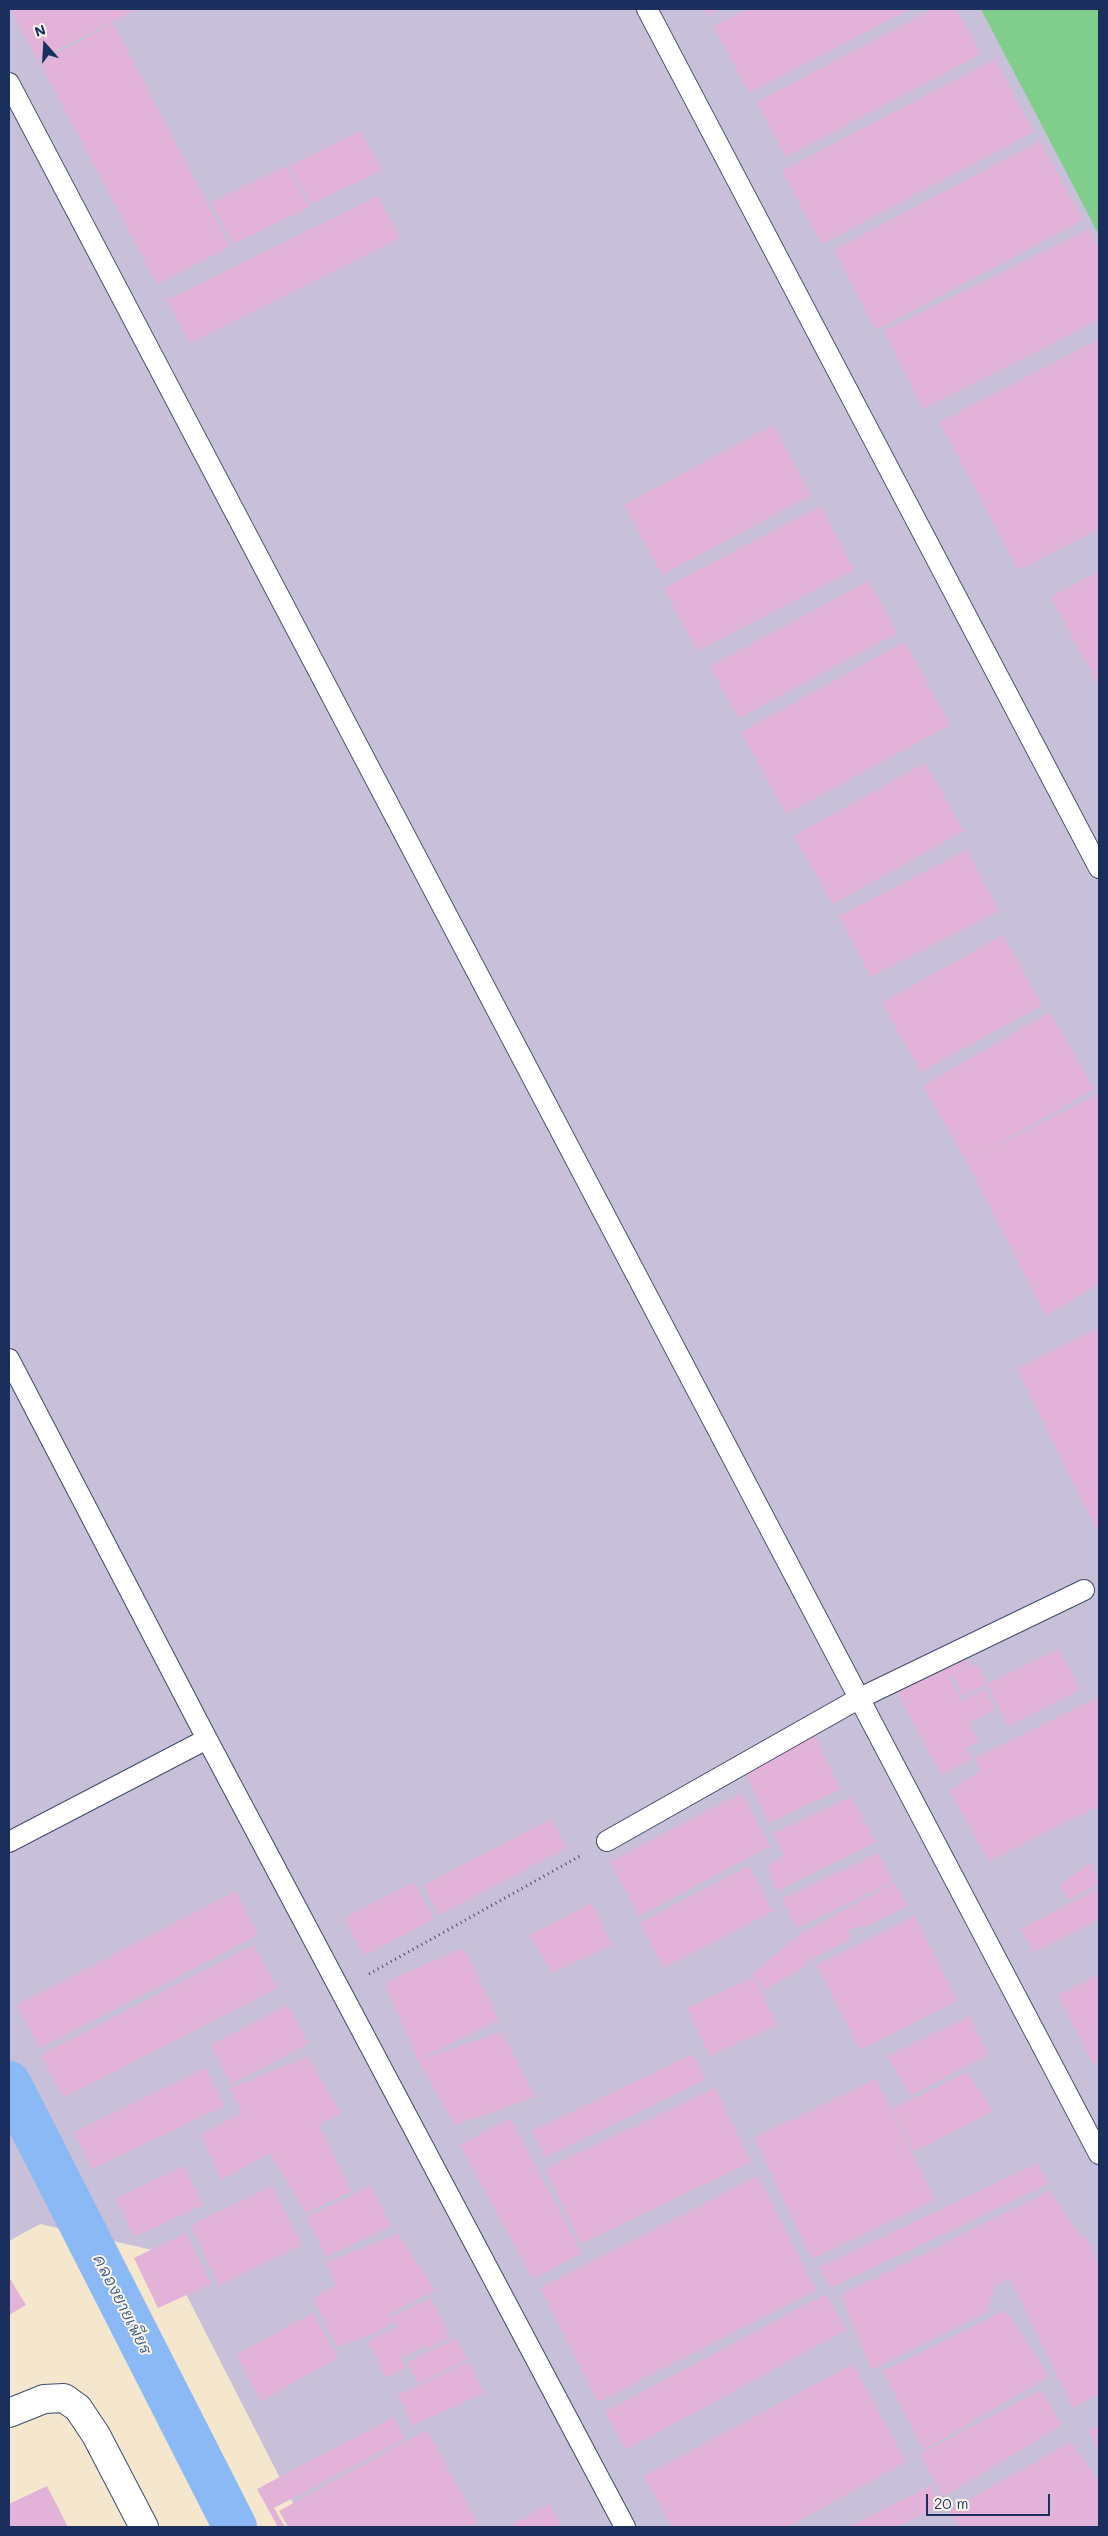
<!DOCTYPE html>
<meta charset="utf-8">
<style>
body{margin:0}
#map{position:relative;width:1108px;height:2536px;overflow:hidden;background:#f4e7ce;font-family:Mali,sans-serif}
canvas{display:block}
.frame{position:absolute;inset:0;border:10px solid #1b2f5e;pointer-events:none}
.north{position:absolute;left:20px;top:20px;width:50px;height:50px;-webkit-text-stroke:4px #fbf7ec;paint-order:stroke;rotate:341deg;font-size:14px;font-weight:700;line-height:20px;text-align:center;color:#1b2f5e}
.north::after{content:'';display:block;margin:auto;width:18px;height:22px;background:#1b2f5e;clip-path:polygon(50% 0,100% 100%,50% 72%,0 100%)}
.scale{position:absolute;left:926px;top:2494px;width:124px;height:22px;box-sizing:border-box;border:2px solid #1b2f5e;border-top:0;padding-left:6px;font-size:15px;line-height:18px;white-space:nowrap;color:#1b2f5e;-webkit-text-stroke:4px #fbf7ec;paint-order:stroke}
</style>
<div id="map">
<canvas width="1108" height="2536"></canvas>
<div class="frame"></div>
<div class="north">N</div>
<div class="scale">20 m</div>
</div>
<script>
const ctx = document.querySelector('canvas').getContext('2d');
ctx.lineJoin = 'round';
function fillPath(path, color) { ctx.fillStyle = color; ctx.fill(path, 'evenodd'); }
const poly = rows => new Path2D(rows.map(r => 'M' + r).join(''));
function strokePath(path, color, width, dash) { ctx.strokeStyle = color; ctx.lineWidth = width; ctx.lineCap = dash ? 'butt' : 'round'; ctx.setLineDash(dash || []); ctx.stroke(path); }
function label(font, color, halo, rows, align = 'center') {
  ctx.font = font + ' Mali,"Playpen Sans Thai",sans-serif'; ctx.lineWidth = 4; ctx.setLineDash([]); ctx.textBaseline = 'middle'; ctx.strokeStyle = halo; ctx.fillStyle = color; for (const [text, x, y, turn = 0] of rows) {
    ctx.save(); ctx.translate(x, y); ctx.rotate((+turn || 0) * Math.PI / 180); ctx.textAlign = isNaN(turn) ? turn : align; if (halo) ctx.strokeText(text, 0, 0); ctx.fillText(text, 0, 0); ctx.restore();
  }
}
const industrial = poly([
 [9,9,1008,9,1099,180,1099,2527,305,2527,165,2253,40,2224,9,2241]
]);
const green = poly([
 [981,9,1099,9,1099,235]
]);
const canal = poly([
 [9,2083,235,2527]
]);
const building = poly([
 [11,9,137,9,37,60],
 [704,9,722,9,708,16],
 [748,9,910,9,749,93,714,26],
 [933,9,956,9,981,54,786,157,757,102],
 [113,23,230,247,157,284,40,63],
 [995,59,1034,132,822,244,782,171],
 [360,131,382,170,312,204,289,166],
 [1040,141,1083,220,876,330,834,250],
 [286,166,310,207,233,244,211,202],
 [378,196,400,238,190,343,167,300],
 [1089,229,1099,250,1099,320,923,409,884,331],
 [1099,339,1099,529,1018,570,940,422],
 [773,425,811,495,662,575,624,505],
 [821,506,854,570,697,651,664,588],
 [1099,571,1099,687,1051,597],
 [869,581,897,633,739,718,710,666],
 [905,642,950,725,786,814,741,732],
 [925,763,964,831,833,904,794,836],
 [967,850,999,911,871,977,839,916],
 [1003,935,1042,1005,921,1072,882,1003],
 [1050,1012,1094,1089,980,1155,1099,1093,1099,1284,1046,1316,967,1162,923,1086],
 [1099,1327,1099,1535,1017,1369],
 [1059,1649,1080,1690,1008,1726,987,1684],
 [965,1656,970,1665,949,1677,962,1701,984,1689,995,1709,969,1723,979,1742,966,1748,972,1759,941,1775,897,1692],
 [977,1663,987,1684,963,1696,953,1675],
 [1099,1697,1099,1807,1063,1823,989,1862,950,1791,980,1771,975,1758],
 [813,1731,840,1789,769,1823,742,1765],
 [741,1793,770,1846,639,1916,610,1862],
 [851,1797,876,1842,777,1891,768,1867,784,1855,773,1833],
 [551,1819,567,1848,439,1915,424,1885],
 [879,1853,892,1882,796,1928,782,1899],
 [1091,1862,1099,1884,1068,1900,1060,1885],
 [749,1866,773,1911,664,1968,640,1923],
 [414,1882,434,1919,364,1956,344,1918],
 [895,1882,907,1906,871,1924,848,1930,851,1939,809,1959,805,1966,765,1990,752,1974,799,1935],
 [1099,1888,1099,1919,1034,1952,1021,1929],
 [236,1891,258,1935,40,2048,17,2005],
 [592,1903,612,1945,552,1973,530,1935],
 [915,1916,957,2001,860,2050,817,1965],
 [254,1945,277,1988,63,2098,41,2055],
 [464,1948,499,2020,418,2060,502,2032,535,2097,455,2125,418,2060,385,1985,395,1977],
 [1099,1974,1099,2061,1093,2064,1058,1995],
 [754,1977,777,2025,710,2056,687,2008],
 [288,2005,308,2044,231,2084,211,2045],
 [970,2016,988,2055,911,2095,887,2056],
 [693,2054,705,2080,545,2157,532,2131],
 [308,2057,341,2113,319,2125,351,2191,306,2213,270,2153,221,2180,201,2134,242,2113,230,2088],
 [206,2068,224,2106,92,2169,74,2132],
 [967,2072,993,2111,914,2152,892,2109],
 [876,2079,935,2200,812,2259,754,2138],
 [715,2088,751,2162,581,2244,545,2169],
 [510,2118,582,2253,533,2279,460,2145],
 [1038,2163,1048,2184,830,2288,820,2267],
 [184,2166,203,2205,134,2237,116,2198],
 [758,2176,816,2290,598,2402,540,2288],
 [272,2186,302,2245,219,2285,191,2225],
 [371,2186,391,2226,326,2257,307,2217],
 [1050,2191,1082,2238,1086,2236,1099,2265,1099,2394,1073,2408,1010,2278,996,2285,987,2312,871,2370,841,2295],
 [186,2233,211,2284,158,2308,134,2258],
 [398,2234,435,2290,389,2314,393,2323,371,2335,337,2347,313,2298,336,2285,326,2262],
 [9,2277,26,2305,9,2315],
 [826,2294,846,2330,626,2450,605,2412],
 [431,2298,450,2337,428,2349,427,2345,400,2358,406,2368,386,2378,368,2341,397,2327,392,2317],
 [1005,2310,1049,2376,924,2450,883,2371],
 [313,2313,338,2358,261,2401,236,2355],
 [456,2338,467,2359,418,2384,407,2363],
 [469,2362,484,2393,412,2426,398,2395],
 [853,2364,906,2462,787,2527,672,2527,644,2476],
 [1041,2390,1062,2425,943,2497,920,2454],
 [394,2417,405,2439,274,2508,285,2527,278,2527,257,2489],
 [1099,2425,1099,2453,1088,2431],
 [427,2430,477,2522,468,2527,288,2527,279,2511],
 [1071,2442,1099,2483,1099,2527,958,2527,950,2510],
 [47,2486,68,2527,9,2527,9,2504],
 [931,2486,941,2505,897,2527,847,2527],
 [550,2504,561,2527,508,2527]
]);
const path = poly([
 [369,1974,580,1856]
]);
const lane = poly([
 [647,9,1099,868],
 [9,83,1099,2154],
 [9,1359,207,1739,625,2527],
 [607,1841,858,1699,1084,1590],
 [9,1842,207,1739]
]);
const street = poly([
 [9,2413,44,2399,64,2398,78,2408,96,2435,144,2527]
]);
const waterNames = [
 ["คลองยายเพียร",122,2305,63]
];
fillPath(industrial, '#c8bfd8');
fillPath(green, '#81ce8c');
strokePath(canal, '#8ab9f5', 44);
fillPath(building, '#e3b2d8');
strokePath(lane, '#3c4b6f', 22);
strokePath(street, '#3c4b6f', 30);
strokePath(path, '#3c4b6f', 3, [1, 4]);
strokePath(lane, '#fff', 20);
strokePath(street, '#fff', 28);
label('italic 16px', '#3c588b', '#fbf7ec', waterNames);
</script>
